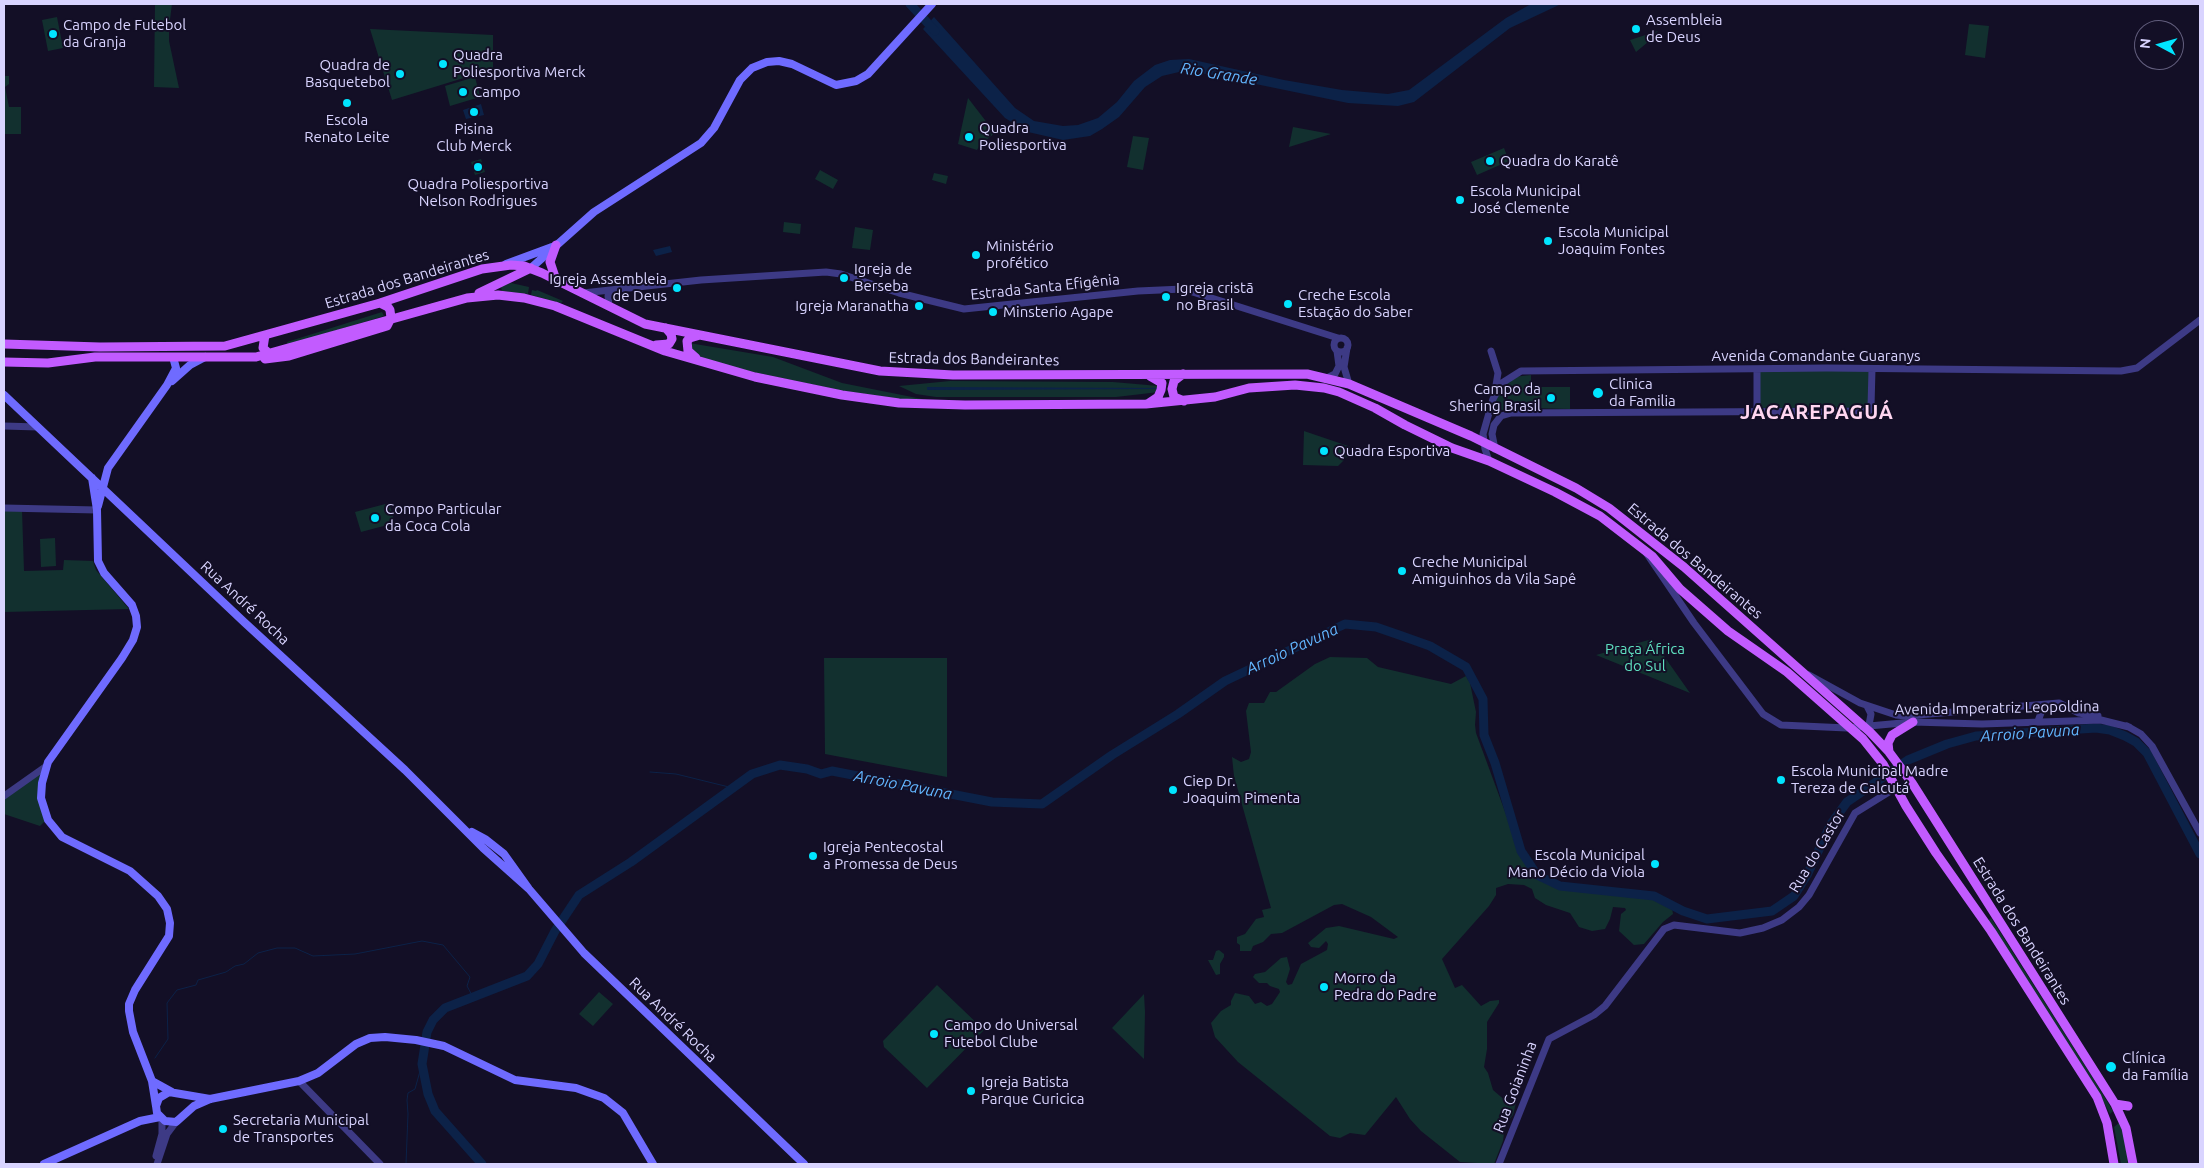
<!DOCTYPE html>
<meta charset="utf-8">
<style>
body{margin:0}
#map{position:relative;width:2204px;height:1168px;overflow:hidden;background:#130f26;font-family:Ubuntu,sans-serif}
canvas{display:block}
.frame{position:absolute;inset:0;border:5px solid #d9d4ff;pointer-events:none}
.north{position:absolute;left:2134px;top:20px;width:50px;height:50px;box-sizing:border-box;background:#130f26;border:1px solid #625e7d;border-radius:50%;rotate:276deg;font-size:14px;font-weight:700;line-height:20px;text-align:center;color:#d9d4ff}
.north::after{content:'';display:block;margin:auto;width:18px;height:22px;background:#00e5ff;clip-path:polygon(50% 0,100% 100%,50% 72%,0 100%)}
</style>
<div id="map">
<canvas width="2204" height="1168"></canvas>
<div class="frame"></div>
<div class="north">N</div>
</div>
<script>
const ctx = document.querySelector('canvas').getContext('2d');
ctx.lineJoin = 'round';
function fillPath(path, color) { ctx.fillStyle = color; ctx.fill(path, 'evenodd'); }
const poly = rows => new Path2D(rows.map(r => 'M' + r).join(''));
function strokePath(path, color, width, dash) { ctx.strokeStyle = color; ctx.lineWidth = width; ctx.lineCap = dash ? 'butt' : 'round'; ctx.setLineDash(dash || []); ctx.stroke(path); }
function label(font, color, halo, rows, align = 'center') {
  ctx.font = font + ' Ubuntu,sans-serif'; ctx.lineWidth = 4; ctx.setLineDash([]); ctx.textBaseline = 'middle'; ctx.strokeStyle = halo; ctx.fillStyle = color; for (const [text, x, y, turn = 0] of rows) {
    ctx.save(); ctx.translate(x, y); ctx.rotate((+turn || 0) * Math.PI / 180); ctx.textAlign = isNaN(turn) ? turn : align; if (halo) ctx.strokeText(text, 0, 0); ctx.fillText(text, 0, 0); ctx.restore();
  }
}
const green = poly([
 [155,4,172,4,169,27,169,41,179,88,154,87],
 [57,17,63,48,48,51,42,20],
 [1969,24,1989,26,1985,58,1965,55],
 [370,29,493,35,493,69,392,100],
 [1658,31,1648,42,1636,52,1630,40],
 [4,76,9,76,9,84,5,87,9,107,21,107,21,134,4,134],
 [475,77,480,97,450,106,445,86],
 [968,98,995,133,986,140,990,146,988,147,980,145,977,150,958,144],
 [1293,127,1331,134,1289,147],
 [1133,136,1149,138,1143,170,1127,167],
 [1504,148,1509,161,1477,175,1471,162],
 [481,159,485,172,475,175,471,162],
 [820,170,838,180,833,189,815,179],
 [934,173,948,176,946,184,932,180],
 [784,222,801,224,800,234,783,232],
 [855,227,873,230,870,250,852,248],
 [511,283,529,287,528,294,502,291,501,287],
 [532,290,536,291,537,290,563,301,561,303,531,295],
 [382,312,384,316,288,345,287,342],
 [689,343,773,357,842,383,927,400,917,401,843,391,744,370,693,357],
 [1871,369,1871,402,1866,410,1760,408,1760,371],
 [1531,375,1531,387,1570,387,1570,409,1531,408,1531,411,1509,411,1496,409,1493,406,1505,383,1513,377],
 [950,381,1113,382,1159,386,1159,392,1116,397,936,397,916,394,899,386],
 [1304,431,1351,447,1352,452,1338,466,1303,465],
 [389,503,395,523,361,532,355,512],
 [22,510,24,571,63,570,64,560,93,561,96,570,129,609,4,612,4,511],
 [55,538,56,566,41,567,40,539],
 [1652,639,1690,693,1596,655],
 [1330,657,1367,658,1378,667,1451,684,1466,676,1470,683,1476,712,1475,725,1476,733,1521,855,1533,876,1562,889,1654,898,1672,908,1673,914,1663,922,1644,944,1634,945,1619,931,1621,914,1626,910,1625,908,1613,907,1610,919,1605,929,1592,931,1579,927,1570,913,1546,905,1535,898,1532,889,1524,885,1508,884,1496,888,1496,895,1489,906,1442,959,1455,988,1462,985,1481,1006,1490,1001,1499,1000,1499,1003,1487,1022,1487,1049,1484,1067,1488,1073,1493,1090,1507,1102,1517,1099,1513,1115,1505,1125,1503,1141,1494,1164,1460,1162,1421,1131,1410,1119,1396,1097,1365,1135,1350,1133,1340,1138,1330,1136,1238,1062,1215,1037,1211,1023,1221,1011,1231,1005,1231,1001,1235,993,1249,996,1255,1004,1261,1002,1267,1006,1272,1004,1280,992,1279,989,1270,986,1267,983,1259,983,1253,977,1255,974,1265,972,1281,958,1287,957,1290,969,1286,982,1288,985,1292,984,1301,964,1327,950,1328,944,1326,941,1319,948,1311,947,1308,943,1326,928,1339,926,1394,939,1398,937,1371,917,1342,904,1334,905,1282,933,1271,934,1263,942,1253,946,1251,951,1240,951,1240,945,1237,943,1237,937,1245,934,1256,919,1264,917,1262,910,1271,908,1234,776,1232,757,1241,762,1249,759,1251,752,1246,711,1249,703,1264,703,1270,692,1276,692,1315,664],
 [824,658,947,658,947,777,825,754],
 [43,771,41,775,47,819,40,826,4,814,4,797],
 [1991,918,2096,1083,2113,1111,2110,1114,2094,1084,1987,921],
 [1219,950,1224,954,1224,957,1220,964,1220,974,1216,975,1208,960,1213,960,1216,951],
 [937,985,984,1030,927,1088,884,1047,883,1041],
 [599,992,613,1004,593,1026,579,1014],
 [1144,994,1145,1012,1144,1059,1112,1028],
 [2120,1122,2125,1139,2128,1164,2121,1164,2114,1127]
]);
const water = poly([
 [1531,4,1561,4,1510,28,1414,102,1398,106,1348,103,1207,74,1179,72,1162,76,1145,87,1119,117,1102,129,1090,136,1063,140,1028,132,1005,118,923,29,934,17,1015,108,1034,121,1063,126,1078,125,1098,118,1117,102,1134,81,1155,65,1170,60,1189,59,1284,80,1342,90,1388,94,1409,90,1506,18],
 [481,104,484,115,466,119,463,110],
 [670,246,672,252,656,256,653,250],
 [927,387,1158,388,1158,389,927,390]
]);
const stream = poly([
 [650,772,676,774,733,788],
 [155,1058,168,1039,167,1003,177,990,196,985,198,980,226,972,235,966,244,964,258,953,277,948,295,948,313,956,355,954,422,941,443,945,470,977,467,986,473,997],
 [406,1164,408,1114,407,1100,408,1093,415,1089,422,1064]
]);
const river = poly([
 [910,4,935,31],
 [482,1164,435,1111,428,1094,422,1064,427,1032,433,1020,445,1008,527,976,538,964,555,931,579,895,631,862,752,774,780,765,807,769,821,774,832,771,992,802,1042,804,1112,755,1178,714,1225,681,1345,624,1376,627,1402,636,1430,646,1466,667,1483,699,1484,735,1495,763,1521,851,1537,875,1560,886,1654,896,1683,911,1707,919,1772,911,1794,896,1807,875,1831,824,1847,802,1908,760,1947,744,1976,736,2096,728,2110,730,2125,736,2136,742,2147,753,2200,854]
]);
const tertiary = poly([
 [583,293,701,280,826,272,841,274,899,293,964,309,1138,291,1183,289,1338,338],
 [609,306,608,296,613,290],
 '1334 345a7 7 0 1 1 14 0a7 7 0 1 1-14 0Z',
 [1347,348,1344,367,1349,384],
 [1491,351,1498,373,1495,391],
 [1757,370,1757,410],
 [1329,377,1335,374,1339,366,1337,351],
 [4,426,38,427],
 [1495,449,1492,434,1494,425,1501,416,1511,413,1869,411,1871,407,1872,369],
 [1489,461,1485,449,1483,434,1493,399,1502,383,1521,371,1827,368,2121,371,2137,368,2200,320],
 [4,508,97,510],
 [1645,551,1694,623,1763,714,1781,725,1847,728,1913,722,1982,724,2101,720,2129,727],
 [1809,675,1860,703,1896,715,1906,716,2059,703,2079,713,2098,716],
 [1867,706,1871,714,1869,725],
 [2038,721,2041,713,2040,705],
 [2127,726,2141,734,2152,746,2200,833],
 [4,796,45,767],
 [299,1081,380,1164],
 [156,1156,162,1134,162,1120],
 [157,1164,167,1134,176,1122],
 [1499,1164,1549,1039,1594,1015,1605,1006,1664,929,1674,925,1740,933,1763,928,1782,920,1799,907,1809,895,1855,813,1897,787]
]);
const secondary = poly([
 [506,264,552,247],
 [531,268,594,212,701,143,714,128,740,80,752,68,767,62,779,61,792,64,836,85,856,81,868,74,932,4],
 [172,381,190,365,205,357],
 [4,395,244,622,405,770,483,848,529,889],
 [92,478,97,510,98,561,104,573,132,605,136,616,137,627,133,640,122,658,48,762,42,783,41,798,48,820,62,837,130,871,158,896,167,909,170,923,169,936,135,990,129,1004,129,1011,133,1032,152,1081,156,1106],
 [98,506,108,468,167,385,176,368,173,357],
 [472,832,485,839,504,854,529,889,584,953,804,1164],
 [152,1081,172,1092],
 [210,1099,169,1092,159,1098,156,1106,157,1113,165,1121,176,1122,194,1106,210,1099,299,1081,318,1073,356,1044,370,1038,385,1037,416,1040,444,1046,515,1080,576,1088,604,1098,623,1113,653,1164],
 [44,1164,140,1121,160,1117]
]);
const primary = poly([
 [556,280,550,262,556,245],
 [479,293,531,268],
 [265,335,263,348,272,356],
 [4,344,100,347,225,346,380,303,482,269,511,265,524,266,542,273,645,324,880,371,953,375,1307,374,1349,384,1471,436,1576,488,1609,508,1684,567,1870,732,1889,752,1912,783,2115,1104,2126,1128,2133,1164],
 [656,345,669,344,672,339,671,334,666,328],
 [696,358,688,351,687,341,690,338,700,335],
 [265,359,289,356,387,326,391,318,390,310,388,307,380,303],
 [4,362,48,363,95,357,256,357,467,298,498,295,524,298,555,306,665,351,755,377,842,395,899,403,965,405,1146,404,1215,397,1249,388,1295,385,1324,388,1339,392,1375,408,1405,425,1452,448,1489,461,1555,492,1600,516,1652,556,1680,589,1728,631,1787,672,1863,739,1883,764,1906,806,1936,853,1991,931,2097,1097,2107,1123,2114,1164],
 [1183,374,1174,381,1172,389,1174,397,1184,401],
 [1149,403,1158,397,1161,390,1162,383,1150,376],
 [1889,752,1888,743,1892,735,1913,722],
 [2115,1104,2128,1106]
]);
const markers = [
 [1636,29,5,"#00e5ff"],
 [53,34,5,"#00e5ff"],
 [443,64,5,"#00e5ff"],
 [400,74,5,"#00e5ff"],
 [463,92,5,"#00e5ff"],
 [347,103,5,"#00e5ff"],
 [474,112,5,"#00e5ff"],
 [969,137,5,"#00e5ff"],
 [1490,161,5,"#00e5ff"],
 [478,167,5,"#00e5ff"],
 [1460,200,5,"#00e5ff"],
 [1548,241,5,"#00e5ff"],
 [976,255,5,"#00e5ff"],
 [844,278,5,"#00e5ff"],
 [677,288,5,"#00e5ff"],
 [1166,297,5,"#00e5ff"],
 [1288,304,5,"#00e5ff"],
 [919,306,5,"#00e5ff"],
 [993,312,5,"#00e5ff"],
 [1598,393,6,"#00e5ff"],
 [1551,398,5,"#00e5ff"],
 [1324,451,5,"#00e5ff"],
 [375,518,5,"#00e5ff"],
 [1402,571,5,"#00e5ff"],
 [1781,780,5,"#00e5ff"],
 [1173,790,5,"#00e5ff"],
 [813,856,5,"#00e5ff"],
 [1655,864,5,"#00e5ff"],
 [1324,987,5,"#00e5ff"],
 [934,1034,5,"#00e5ff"],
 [2111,1067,6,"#00e5ff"],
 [971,1091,5,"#00e5ff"],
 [223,1129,5,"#00e5ff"]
];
const poiNames = [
 ["Assembleia",1646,20],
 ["de Deus",1646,37],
 ["Campo de Futebol",63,25],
 ["da Granja",63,42],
 ["Quadra",453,55],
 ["Poliesportiva Merck",453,72],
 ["Quadra de",390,65,"right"],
 ["Basquetebol",390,82,"right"],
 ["Campo",473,92],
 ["Escola",347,120,"center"],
 ["Renato Leite",347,137,"center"],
 ["Quadra",979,128],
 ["Poliesportiva",979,145],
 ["Pisina",474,129,"center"],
 ["Club Merck",474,146,"center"],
 ["Quadra do Karatê",1500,161],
 ["Quadra Poliesportiva",478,184,"center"],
 ["Nelson Rodrigues",478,201,"center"],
 ["Escola Municipal",1470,191],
 ["José Clemente",1470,208],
 ["Escola Municipal",1558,232],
 ["Joaquim Fontes",1558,249],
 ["Ministério",986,246],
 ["profético",986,263],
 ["Igreja de",854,269],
 ["Berseba",854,286],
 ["Igreja Assembleia",667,279,"right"],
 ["de Deus",667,296,"right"],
 ["Igreja cristã",1176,288],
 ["no Brasil",1176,305],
 ["Creche Escola",1298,295],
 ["Estação do Saber",1298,312],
 ["Igreja Maranatha",909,306,"right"],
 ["Minsterio Agape",1003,312],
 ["Clinica",1609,384],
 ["da Familia",1609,401],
 ["Campo da",1541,389,"right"],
 ["Shering Brasil",1541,406,"right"],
 ["Quadra Esportiva",1334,451],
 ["Compo Particular",385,509],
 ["da Coca Cola",385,526],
 ["Creche Municipal",1412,562],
 ["Amiguinhos da Vila Sapê",1412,579],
 ["Escola Municipal Madre",1791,771],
 ["Tereza de Calcutá",1791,788],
 ["Ciep Dr.",1183,781],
 ["Joaquim Pimenta",1183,798],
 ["Igreja Pentecostal",823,847],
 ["a Promessa de Deus",823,864],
 ["Escola Municipal",1645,855,"right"],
 ["Mano Décio da Viola",1645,872,"right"],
 ["Morro da",1334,978],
 ["Pedra do Padre",1334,995],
 ["Campo do Universal",944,1025],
 ["Futebol Clube",944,1042],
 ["Clínica",2122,1058],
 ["da Família",2122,1075],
 ["Igreja Batista",981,1082],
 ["Parque Curicica",981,1099],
 ["Secretaria Municipal",233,1120],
 ["de Transportes",233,1137]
];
const streetNames = [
 ["Estrada dos Bandeirantes",407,279,-17],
 ["Estrada Santa Efigênia",1045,287,-6],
 ["Avenida Comandante Guaranys",1816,356],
 ["Estrada dos Bandeirantes",974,359,1],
 ["Estrada dos Bandeirantes",1695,561,40],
 ["Rua André Rocha",245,603,43],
 ["Avenida Imperatriz Leopoldina",1997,708,-1],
 ["Rua do Castor",1817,851,-59],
 ["Estrada dos Bandeirantes",2022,931,58],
 ["Rua André Rocha",673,1020,44],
 ["Rua Goianinha",1515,1087,-69]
];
const parkNames = [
 ["Praça África",1645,649],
 ["do Sul",1645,666]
];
const waterNames = [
 ["Rio Grande",1219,74,9],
 ["Arroio Pavuna",1292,649,-25],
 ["Arroio Pavuna",2030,733,-4],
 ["Arroio Pavuna",903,785,11]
];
const districtNames = [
 ["JACAREPAGUÁ",1817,412]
];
fillPath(green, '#12302f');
fillPath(water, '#0c2248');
strokePath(stream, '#0c2248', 1);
strokePath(river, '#0c2248', 9);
strokePath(tertiary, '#3d3a85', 7);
strokePath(secondary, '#6f6bff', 8);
strokePath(primary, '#c25bff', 9);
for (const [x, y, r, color] of markers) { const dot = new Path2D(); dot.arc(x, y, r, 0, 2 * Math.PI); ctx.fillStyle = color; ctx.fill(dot); strokePath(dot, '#130f26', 2); }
label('15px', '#d9d4ff', '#130f26', poiNames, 'left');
label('15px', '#d9d4ff', '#130f26', streetNames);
label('15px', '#5fe0c0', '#130f26', parkNames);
label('italic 16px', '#62b6ff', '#130f26', waterNames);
ctx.letterSpacing = '1px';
label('bold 20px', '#ffd6f0', '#130f26', districtNames);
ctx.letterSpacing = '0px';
</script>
